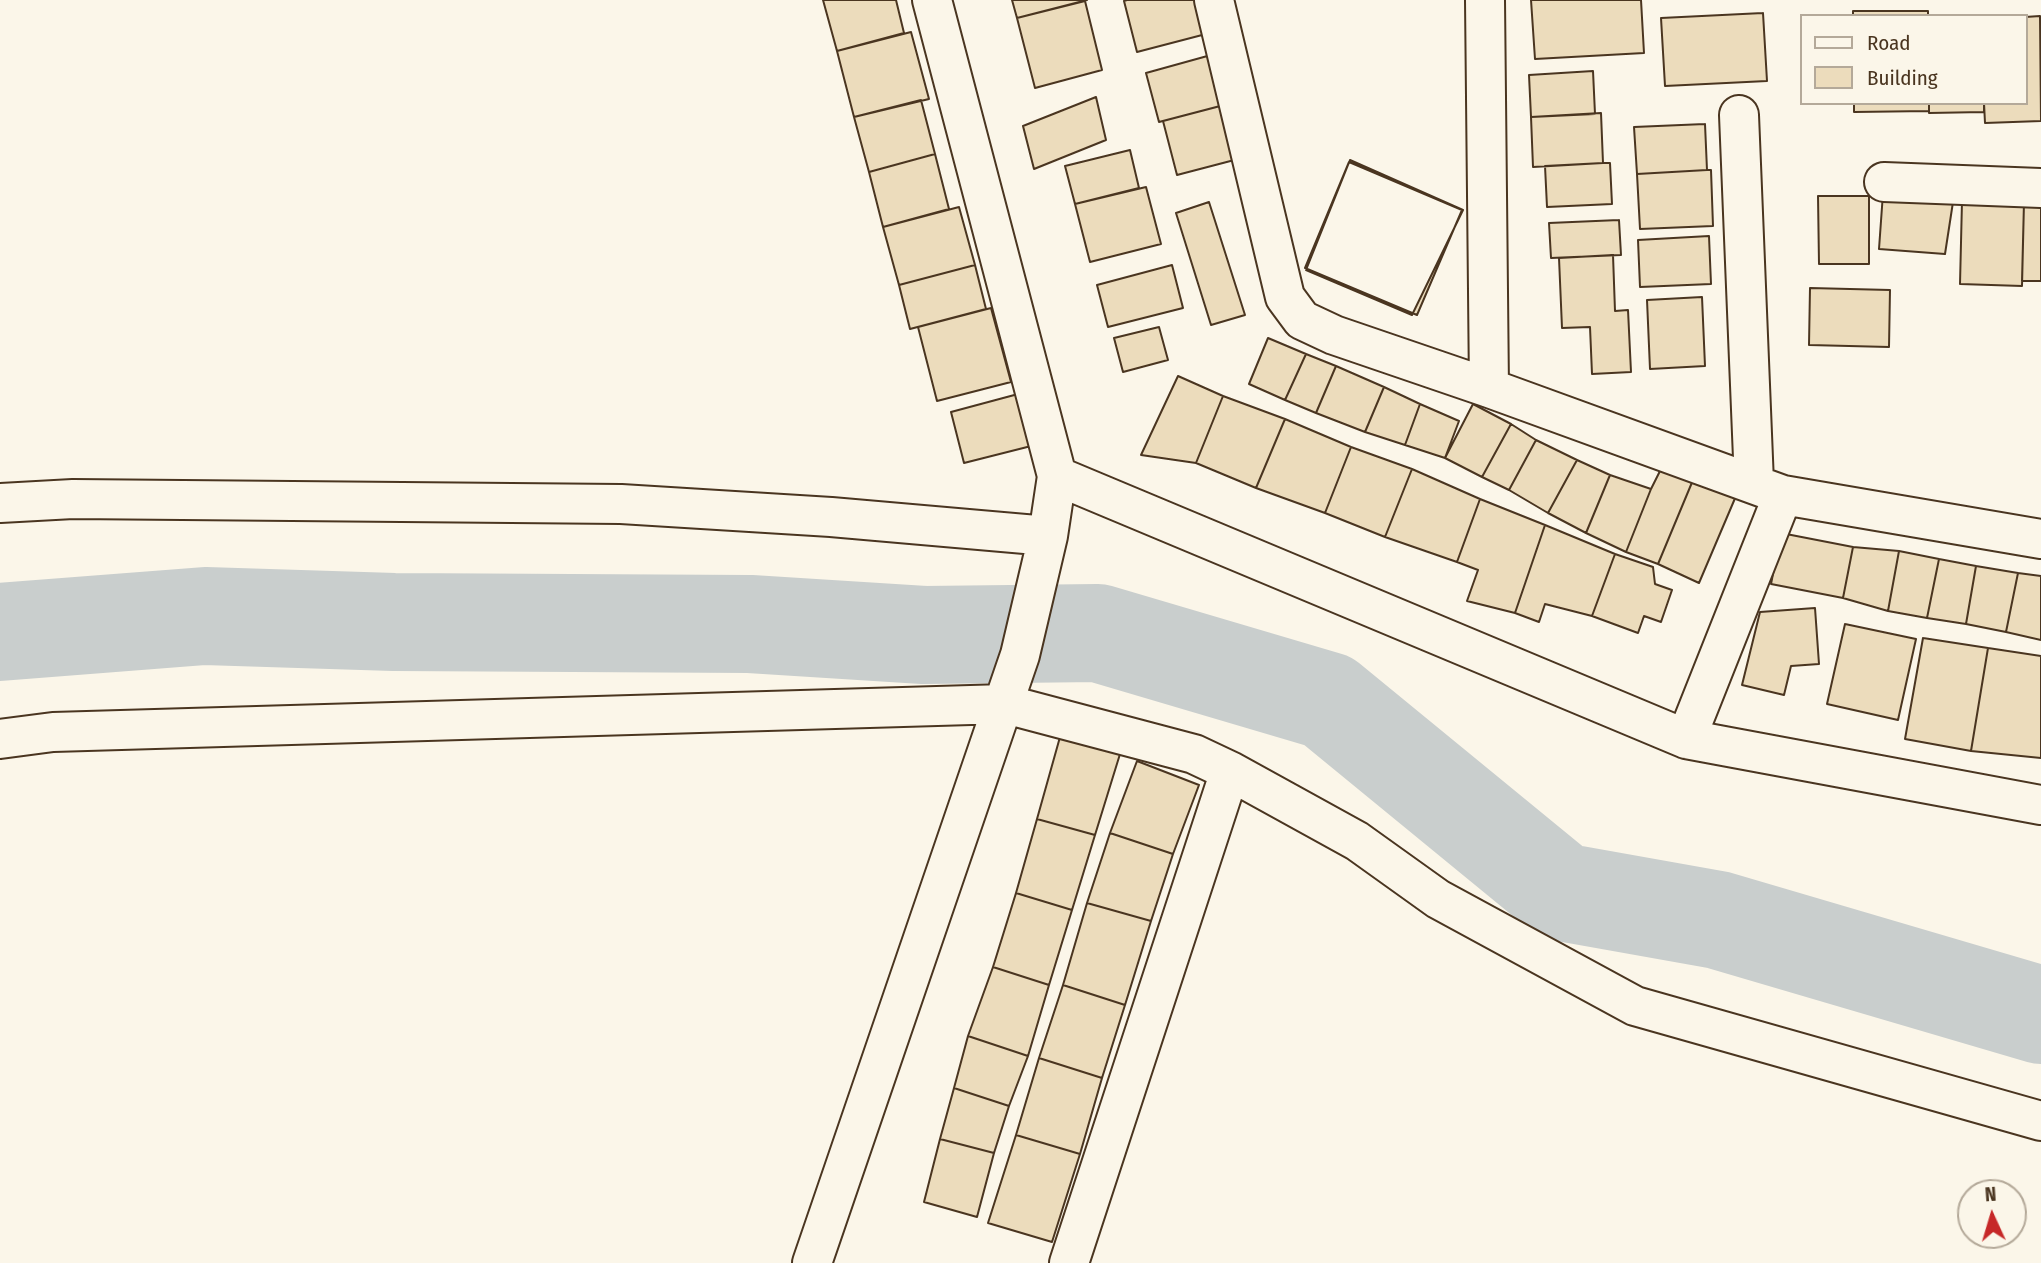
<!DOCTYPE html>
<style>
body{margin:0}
#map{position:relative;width:2041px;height:1263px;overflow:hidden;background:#fbf6e9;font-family:"Fira Sans Condensed",sans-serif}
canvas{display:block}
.legend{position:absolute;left:1800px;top:14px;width:228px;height:91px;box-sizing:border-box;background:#fbf6e9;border:2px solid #b4a999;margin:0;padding:9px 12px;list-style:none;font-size:21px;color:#4a3520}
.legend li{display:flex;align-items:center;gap:14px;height:35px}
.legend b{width:35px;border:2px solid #b4a999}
.north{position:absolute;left:1957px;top:1179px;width:70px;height:70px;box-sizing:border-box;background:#fbf6e9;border:2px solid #b4a999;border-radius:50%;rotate:356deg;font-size:19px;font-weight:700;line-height:28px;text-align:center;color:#4a3520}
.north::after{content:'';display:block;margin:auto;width:24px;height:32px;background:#c62828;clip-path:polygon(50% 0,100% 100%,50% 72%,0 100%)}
</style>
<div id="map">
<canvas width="2041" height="1263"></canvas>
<ul class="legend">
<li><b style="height:9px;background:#fbf6e9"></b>Road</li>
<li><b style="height:19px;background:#ecdcbc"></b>Building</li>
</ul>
<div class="north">N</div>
</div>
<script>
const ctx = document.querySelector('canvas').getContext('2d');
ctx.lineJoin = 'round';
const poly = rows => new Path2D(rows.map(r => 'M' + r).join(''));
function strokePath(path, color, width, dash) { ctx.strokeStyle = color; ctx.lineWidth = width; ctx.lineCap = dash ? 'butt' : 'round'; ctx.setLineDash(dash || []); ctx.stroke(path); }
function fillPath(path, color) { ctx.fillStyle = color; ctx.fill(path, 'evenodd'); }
const river = poly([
 [0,632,205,616,394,622,750,624,924,635,1098,633,1328,701,1561,892,1718,920,2041,1015]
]);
const building = poly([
 [823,0,896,0,904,33,837,51,823,0],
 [1012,0,1087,0,1017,18,1012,0],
 [1127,0,1197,0,1206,34,1137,52,1124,1,1127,0],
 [1531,0,1641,0,1644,53,1535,59,1531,0],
 [1085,1,1102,70,1035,88,1017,18,1085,1],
 [1853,11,1928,11,1928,16,1853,16,1853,11],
 [1763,13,1767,81,1665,86,1661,18,1763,13],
 [2040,16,2041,121,1985,123,1984,103,2025,103,2025,17,2040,16],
 [911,32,929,99,854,117,837,51,911,32],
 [1211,55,1224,105,1159,122,1146,73,1211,55],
 [1593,71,1595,114,1531,117,1529,75,1593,71],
 [1096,97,1106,140,1034,169,1023,126,1096,97],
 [921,100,935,154,869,172,854,117,921,100],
 [1854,103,1929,103,1929,111,1854,112,1854,103],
 [1929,103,1984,103,1984,112,1929,113,1929,103],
 [1228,104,1242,158,1177,175,1163,121,1228,104],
 [1601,113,1603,163,1533,167,1531,117,1601,113],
 [1705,124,1707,170,1637,174,1634,127,1705,124],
 [1130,150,1139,188,1075,204,1065,166,1130,150],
 [935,154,949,209,883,227,869,172,935,154],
 [1350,160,1463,210,1412,315,1306,270,1350,160],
 [1349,162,1462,210,1417,315,1305,268,1349,162],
 [1603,163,1610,163,1612,204,1547,207,1545,166,1603,163],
 [1707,170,1711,170,1713,226,1640,229,1637,174,1707,170],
 [1146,187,1161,244,1090,262,1075,204,1146,187],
 [1883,193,1953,202,1945,254,1879,249,1883,193],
 [1818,196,1869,196,1869,264,1819,264,1818,196],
 [1962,201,2024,202,2022,286,1960,284,1962,201],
 [1209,202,1245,315,1211,325,1176,213,1209,202],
 [2024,202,2041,203,2041,281,2022,281,2024,202],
 [959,207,975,265,899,285,883,227,959,207],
 [1619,220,1621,255,1551,258,1549,223,1619,220],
 [1709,236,1711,284,1640,287,1638,240,1709,236],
 [1613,255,1615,311,1628,310,1631,372,1592,374,1590,327,1562,328,1559,258,1613,255],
 [975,265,986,309,910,329,899,285,975,265],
 [1172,265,1183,308,1108,327,1097,285,1172,265],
 [1810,288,1890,290,1889,347,1809,345,1810,288],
 [1702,297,1705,366,1650,369,1647,300,1702,297],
 [991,308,1011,382,937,401,918,327,991,308],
 [1159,327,1168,360,1123,372,1114,338,1159,327],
 [1268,338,1306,354,1285,400,1249,384,1268,338],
 [1306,354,1336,366,1316,413,1285,400,1306,354],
 [1336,366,1384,387,1365,432,1316,413,1336,366],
 [1178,376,1223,396,1196,463,1141,455,1178,376],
 [1384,387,1420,404,1405,445,1365,432,1384,387],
 [1033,390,1047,442,964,463,951,412,1033,390],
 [1223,396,1285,419,1256,488,1196,463,1223,396],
 [1420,404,1459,421,1445,458,1405,445,1420,404],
 [1473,404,1511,424,1482,477,1445,458,1473,404],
 [1285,419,1351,447,1325,513,1256,488,1285,419],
 [1511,424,1536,440,1509,490,1482,477,1511,424],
 [1536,440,1577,460,1548,513,1509,490,1536,440],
 [1351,447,1412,469,1385,537,1325,513,1351,447],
 [1577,460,1610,475,1586,533,1548,513,1577,460],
 [1662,467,1693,480,1658,564,1626,552,1651,489,1662,467],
 [1412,469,1480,499,1457,562,1385,537,1412,469],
 [1610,475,1651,489,1626,552,1586,533,1610,475],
 [1693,480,1736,496,1699,583,1658,564,1693,480],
 [1480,499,1545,525,1515,613,1467,601,1478,570,1457,562,1480,499],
 [1545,525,1615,554,1592,616,1545,604,1539,622,1515,613,1545,525],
 [1781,533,1853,547,1843,598,1771,584,1781,533],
 [1853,547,1899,551,1888,611,1843,598,1853,547],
 [1899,551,1939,559,1927,618,1888,611,1899,551],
 [1615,554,1653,567,1655,584,1672,590,1661,622,1644,616,1638,633,1592,616,1615,554],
 [1939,559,1976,566,1966,624,1927,618,1939,559],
 [1976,566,2018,573,2006,632,1966,624,1976,566],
 [2018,573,2041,576,2041,640,2006,632,2018,573],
 [1815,608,1819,664,1791,666,1784,695,1742,685,1760,612,1815,608],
 [1845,624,1916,639,1898,720,1827,704,1845,624],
 [1923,638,1988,648,1971,751,1905,739,1923,638],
 [1988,648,2041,656,2041,758,1971,751,1988,648],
 [1060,737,1120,754,1095,835,1037,819,1060,737],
 [1137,761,1199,785,1173,854,1110,833,1137,761],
 [1037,819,1095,835,1072,910,1016,893,1037,819],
 [1110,833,1173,854,1151,921,1087,903,1110,833],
 [1016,893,1072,910,1049,985,993,967,1016,893],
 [1087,903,1151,921,1125,1005,1063,985,1087,903],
 [993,967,1049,985,1028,1056,968,1036,993,967],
 [1063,985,1125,1005,1102,1078,1039,1058,1063,985],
 [968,1036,1028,1056,1009,1106,954,1088,968,1036],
 [1039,1058,1102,1078,1080,1154,1016,1135,1039,1058],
 [954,1088,1009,1106,994,1153,940,1139,954,1088],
 [1016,1135,1080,1154,1052,1242,988,1223,1016,1135],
 [940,1139,994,1153,977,1217,924,1202,940,1139]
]);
const minor = poly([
 [932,0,1057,476,1686,739,2041,805],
 [1214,0,1285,297,1302,320,1334,335,1489,388,1783,495,2041,539],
 [1485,0,1489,388],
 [1739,115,1754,483],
 [1884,182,2041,188],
 [0,503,73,499,621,504,831,517,1048,536],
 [0,739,53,732,1005,704,1194,754,1230,771,1069,1263],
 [1686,739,1783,495],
 [1230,771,1357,841,1438,899,1635,1006,2041,1121],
 [812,1263,1020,655,1048,536,1057,476]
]);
strokePath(river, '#c9cecd', 98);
fillPath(building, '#ecdcbc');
strokePath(building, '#4a3520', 2);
strokePath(minor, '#4a3520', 42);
strokePath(minor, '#fbf6e9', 38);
</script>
